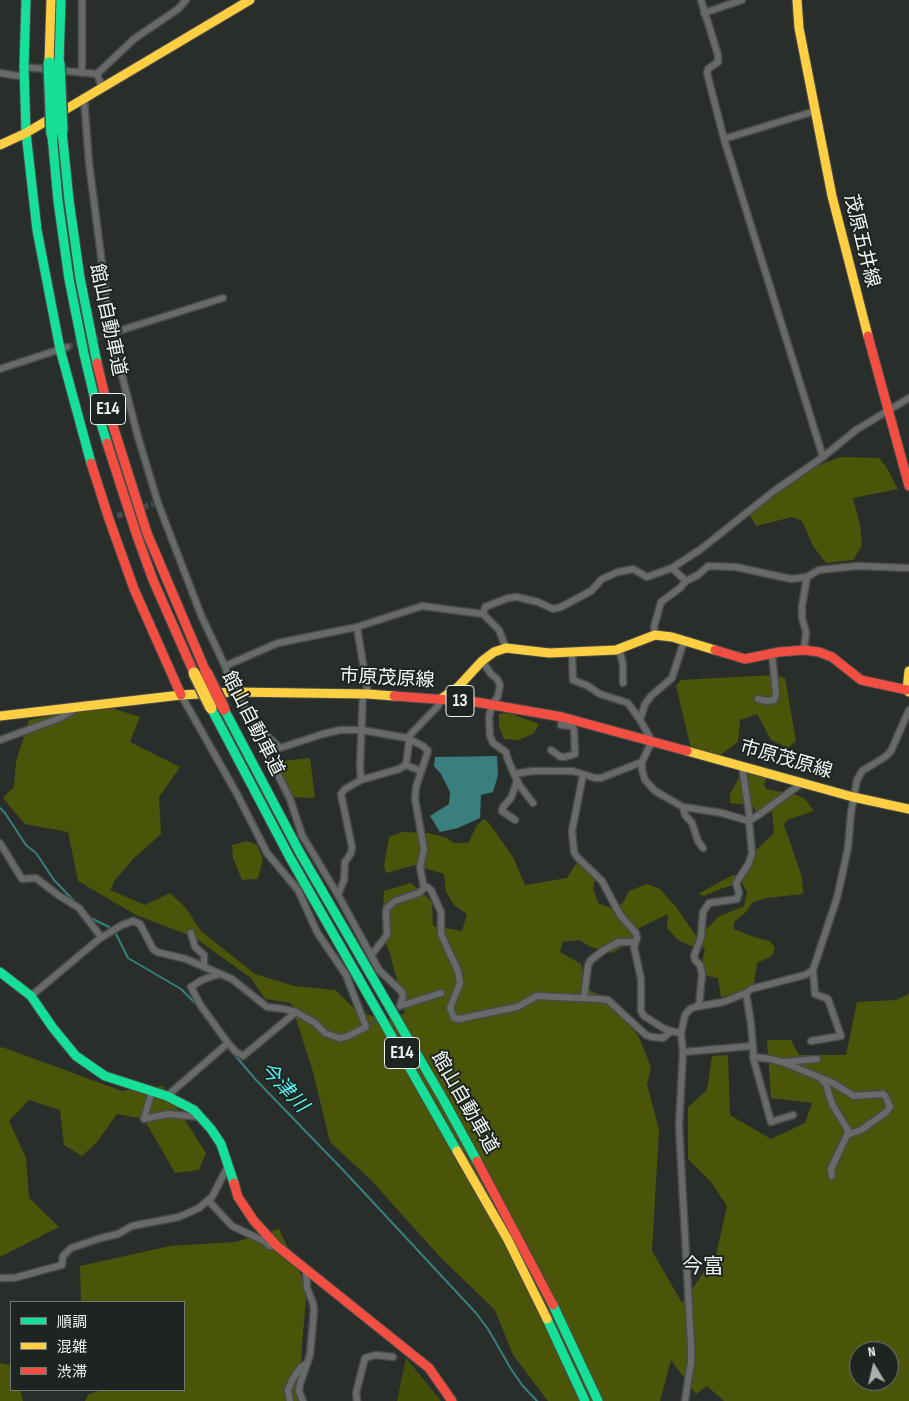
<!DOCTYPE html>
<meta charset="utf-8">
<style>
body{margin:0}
#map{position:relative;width:909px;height:1401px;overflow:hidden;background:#292e2b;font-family:"Sofia Sans Condensed","Noto Sans JP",sans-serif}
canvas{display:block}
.legend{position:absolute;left:10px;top:1301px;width:175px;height:90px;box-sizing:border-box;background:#1e2521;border:1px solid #727975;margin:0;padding:6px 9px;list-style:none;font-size:15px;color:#f1f6f3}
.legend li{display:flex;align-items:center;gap:10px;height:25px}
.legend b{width:25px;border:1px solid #727975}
.north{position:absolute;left:849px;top:1341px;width:50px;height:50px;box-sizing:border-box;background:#1e2521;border:1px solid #727975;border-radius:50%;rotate:351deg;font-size:14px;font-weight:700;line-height:20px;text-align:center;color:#f1f6f3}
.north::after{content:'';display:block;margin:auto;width:18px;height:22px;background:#abb0ad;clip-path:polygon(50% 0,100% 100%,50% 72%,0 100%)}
</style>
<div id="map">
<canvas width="909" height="1401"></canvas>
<ul class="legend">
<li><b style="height:6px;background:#16e098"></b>順調</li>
<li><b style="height:6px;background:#ffcf43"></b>混雑</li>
<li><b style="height:6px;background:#f24e42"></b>渋滞</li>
</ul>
<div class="north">N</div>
</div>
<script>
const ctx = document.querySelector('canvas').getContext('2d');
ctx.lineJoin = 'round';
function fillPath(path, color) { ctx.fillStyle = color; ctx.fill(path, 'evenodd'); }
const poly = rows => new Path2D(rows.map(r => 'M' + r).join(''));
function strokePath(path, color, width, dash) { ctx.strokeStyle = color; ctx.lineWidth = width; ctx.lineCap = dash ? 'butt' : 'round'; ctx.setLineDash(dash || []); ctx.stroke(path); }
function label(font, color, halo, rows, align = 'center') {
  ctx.font = font + ' "Sofia Sans Condensed","Noto Sans JP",sans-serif'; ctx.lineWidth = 4; ctx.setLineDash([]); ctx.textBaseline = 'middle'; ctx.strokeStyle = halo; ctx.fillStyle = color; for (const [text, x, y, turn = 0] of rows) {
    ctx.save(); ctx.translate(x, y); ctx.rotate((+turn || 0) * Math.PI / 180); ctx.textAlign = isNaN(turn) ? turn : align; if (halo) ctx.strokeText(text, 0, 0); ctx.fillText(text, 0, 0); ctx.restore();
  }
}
const green = poly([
 [406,1358,441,1401,397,1401]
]);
const forest = poly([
 [841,457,879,458,887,468,898,489,853,498,860,525,862,546,853,560,826,563,813,546,802,521,792,517,756,526,749,514,786,483,813,467],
 [774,675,785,678,796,741,788,748,771,740,757,714,740,720,738,742,719,756,693,757,676,686,681,680],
 [102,705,140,717,130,742,180,767,159,797,161,834,133,859,115,880,110,890,145,905,170,893,185,907,201,931,255,974,294,986,335,990,358,1012,387,1020,405,1013,390,953,382,936,384,891,411,883,432,902,433,926,462,931,467,914,454,905,446,892,444,874,415,865,386,873,384,866,389,837,402,832,428,833,447,838,454,843,466,843,469,842,477,825,484,819,489,823,513,857,525,885,567,878,577,862,595,880,593,888,598,903,613,909,623,903,629,891,647,884,660,889,676,907,696,936,710,926,718,917,744,906,747,892,742,883,723,888,704,896,698,894,731,876,748,871,755,851,774,833,772,812,756,812,753,806,730,803,730,794,741,774,749,772,767,776,764,785,766,789,797,795,805,799,814,811,787,820,784,825,802,877,803,894,766,898,753,902,746,912,734,922,734,929,754,937,770,941,775,948,772,956,757,963,754,983,744,990,721,997,718,978,707,976,702,963,705,948,691,946,678,940,667,928,668,914,639,928,632,945,624,946,612,953,591,947,579,940,563,942,560,952,581,964,586,988,608,1000,620,1013,639,1037,651,1067,647,1084,659,1130,652,1251,682,1303,716,1255,727,1206,711,1182,688,1159,688,1107,707,1090,712,1056,728,1055,730,1115,771,1139,805,1123,812,1103,771,1098,767,1040,791,1040,799,1055,846,1055,857,1002,896,1000,909,994,909,1401,724,1401,707,1386,696,1394,671,1360,660,1401,548,1401,513,1355,495,1310,441,1258,370,1179,330,1142,313,1072,291,1003,265,999,251,978,194,937,136,915,78,881,68,832,25,824,3,798,14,787,16,762,29,720],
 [859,1351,889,1351,889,1381,859,1381],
 [509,713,539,724,534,733,519,740,504,739,499,726,499,714],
 [310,758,315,798,284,797,275,767,281,761],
 [247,841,257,845,263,859,258,879,242,880,233,858,232,845],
 [2,1047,122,1091,163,1086,206,1153,199,1170,175,1173,144,1119,117,1114,97,1142,82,1156,64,1145,60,1110,29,1100,9,1121,26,1158,29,1198,59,1227,0,1257,0,1048],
 [279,1229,307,1288,302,1345,300,1401,85,1401,89,1394,103,1390,184,1390,184,1302,81,1302,80,1266,170,1246,235,1242],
 [0,1363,11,1365,11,1390,20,1390,23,1401,0,1401]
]);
const water = poly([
 [497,756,498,775,493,792,481,795,480,818,458,828,440,832,430,816,449,804,450,792,441,774,434,766,435,757]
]);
const stream = poly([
 [0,808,5,813,26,845,36,853,54,880,77,904],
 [89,917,111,928],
 [115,932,128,958,181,989,198,1006],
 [227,1046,256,1080,344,1171,476,1313,488,1329,511,1369,522,1385,537,1401]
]);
const streetTunnel = poly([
 [67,347,106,335],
 [117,516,153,504],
 [366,1027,382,1017]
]);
const street = poly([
 [701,0,718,55,718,62,708,69,707,73,724,139,823,457],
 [704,13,742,0],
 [24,67,97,74,134,39,178,9,186,0],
 [0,73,25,77],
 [82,73,82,0],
 [97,74,102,87],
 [84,98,89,163,111,333,138,437,158,503,201,615,225,666,233,692,241,700,290,799,302,835,338,895,379,970,402,992,403,997,400,1006],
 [724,139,815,111],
 [106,335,223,298],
 [0,369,67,347],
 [672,568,686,581],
 [483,614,485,607,508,598,517,597,538,602,553,609,561,607,591,591,602,579,618,572,633,569,647,577,672,568,701,549,774,491,823,457,856,430,909,398],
 [357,627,368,694],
 [655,635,654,627,661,602,680,588,686,581,698,575,708,566,736,567,791,579,807,577,819,570,857,566,909,568],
 [684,641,672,678,651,696,645,704,640,720,652,741,642,762,642,770,645,780,655,791,683,807,722,813,749,821,760,814,802,783],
 [619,649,623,664,623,683],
 [804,650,806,632,802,618,802,606,807,577],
 [572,652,573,680,588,686,600,694,628,703,640,720],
 [482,661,491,674,497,679,500,685,498,696,492,705,489,717,490,736,493,743,506,752,507,757,514,774,520,786,533,803],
 [225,666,278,643,357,627,422,606,483,614,499,630,506,648],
 [758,699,767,701,774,700,776,694,772,654],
 [257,734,265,734,280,748,323,734,340,730,362,730,407,738,423,746,428,751,416,787,415,799,424,849,420,867,424,888,419,893,395,901,387,908,386,912,387,935,372,954],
 [0,740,60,718,75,709],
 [551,750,561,757,565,757,575,754,574,730,572,726,561,725,562,717],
 [406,765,421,771],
 [742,766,750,820],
 [514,774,532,771,573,771,595,778,601,778,642,762],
 [583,775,572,831,574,852,577,857,602,881,620,915,636,933,637,938,634,947,641,979,641,1011,644,1016,663,1028,671,1031,681,1033],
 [361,780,360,766,363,694],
 [683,807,685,815,692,823,698,841,703,848],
 [515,820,502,811,503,807,511,798,517,781],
 [0,843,22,879,36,878,58,895,79,908,101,937],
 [424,888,427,887,431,890,441,912,441,934,458,971,460,983,450,1008,454,1018,459,1019,517,1007,537,996,599,999,608,1000,646,1035,652,1037,663,1038,671,1031],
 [338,895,344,880,345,862,351,853,352,847,341,794,345,789,361,780,399,769,406,765,410,735,438,706,441,699],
 [191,933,195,947,204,955,204,967],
 [219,974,202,980,191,987,201,1006,228,1043,236,1052,243,1056,296,1012],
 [746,993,751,1024,754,1061,771,1122,793,1115],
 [31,996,99,939,122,925,133,921,140,924,153,949,157,952,186,959,232,979,267,1007,284,1009,296,1012,315,1023,325,1033,339,1038,346,1037,366,1027,346,975,317,932,298,890,267,853,237,794,181,695],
 [584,998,588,965,591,960,604,950,619,942,635,942],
 [400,1006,441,993],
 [699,1006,702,974,700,965,695,960,694,956,701,937,703,912,709,903,737,899,739,893,736,883,749,863,752,853,749,821],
 [811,1041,841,1036,828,999,815,994,813,970],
 [683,1052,752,1046],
 [753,1057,771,1059,785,1063,833,1083,854,1096,883,1094,886,1097,890,1107,885,1113,861,1130,847,1135,831,1169,832,1176],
 [785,1062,817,1059],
 [822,1080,826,1084,832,1104,848,1130,847,1135],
 [152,1091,144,1119,168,1114,200,1117],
 [167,1096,228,1043],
 [208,1200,232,1226,262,1240,270,1246,277,1246],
 [0,1278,14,1278,62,1265,63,1256,71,1248,101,1238,118,1234,132,1226,179,1217,199,1208,212,1197,228,1166],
 [290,1401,288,1390,292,1380,301,1367,306,1364],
 [303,1401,299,1391,300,1384,310,1355,314,1311,313,1303,307,1288,306,1270],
 [357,1401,356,1393,365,1358,376,1355,393,1357],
 [685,1401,691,1362,691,1345,679,1126,683,1052,681,1033,685,1015,690,1009,695,1007,723,1002,746,993,751,989,805,975,813,970,837,898,848,848,851,813,857,780,862,771,885,757,891,751,909,710]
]);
const fast = poly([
 [26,0,24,67,26,133,37,230,60,349,91,463],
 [59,63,61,0],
 [62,131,69,200,80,278,97,363],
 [52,135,58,201,69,279,84,354,99,417,107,443],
 [211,708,289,856,457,1151],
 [224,709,299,851,443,1099,477,1161],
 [0,972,31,996,53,1028,76,1056,105,1076,167,1096,194,1110,211,1129,221,1144,234,1183],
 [553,1305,598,1401],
 [547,1319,585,1401]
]);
const slow = poly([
 [797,0,799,28,832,196,868,336],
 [49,63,51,0],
 [0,145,26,133,250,0],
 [909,671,907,690,909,692],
 [441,699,458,687,482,661,494,652,506,648,549,653,616,650,655,635,672,637,715,650],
 [0,716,181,695,233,692,368,694,394,696],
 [687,751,853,797,909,809],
 [457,1151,508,1240,547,1319]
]);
const jam = poly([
 [868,336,909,486],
 [97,363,109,413,147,533,206,672],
 [107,443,137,536,153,580,194,673],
 [91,463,109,519,134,589,181,695],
 [715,650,745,659,779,652,804,650,819,652,832,657,861,680,907,690],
 [394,696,476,702,562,717,687,751],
 [477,1161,553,1305],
 [234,1183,238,1197,254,1221,277,1246,429,1368,452,1401]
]);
const fastBridge = poly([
 [49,63,52,135],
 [59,63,62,131]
]);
const slowBridge = poly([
 [194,673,211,708]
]);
const jamBridge = poly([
 [206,672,224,709]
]);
const shields = [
 [108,409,35],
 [460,701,28],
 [402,1053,35]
];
const shieldNames = [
 ["E14",108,409],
 ["13",460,701],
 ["E14",402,1053]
];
const streetNames = [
 ["茂原五井線",861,241,76],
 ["館山自動車道",107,320,78],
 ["市原茂原線",387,679,3],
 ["館山自動車道",252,724,63],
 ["市原茂原線",786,760,16],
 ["館山自動車道",464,1103,60]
];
const waterNames = [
 ["今津川",283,1088,47]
];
const quarterNames = [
 ["今富",703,1268]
];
fillPath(green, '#444e07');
fillPath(forest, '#4a550a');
fillPath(water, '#387f7e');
strokePath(stream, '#387f7e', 2);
strokePath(streetTunnel, '#474c49', 6, [6, 3]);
strokePath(street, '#474b49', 9);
strokePath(fast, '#474b49', 11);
strokePath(slow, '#474b49', 11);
strokePath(jam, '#474b49', 11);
strokePath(street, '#676a68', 6);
strokePath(fast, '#16e098', 9);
strokePath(slow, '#ffcf43', 9);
strokePath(jam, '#f24e42', 9);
strokePath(fastBridge, '#474b49', 14, []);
strokePath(slowBridge, '#474b49', 14, []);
strokePath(jamBridge, '#474b49', 14, []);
strokePath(fastBridge, '#16e098', 11);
strokePath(slowBridge, '#ffcf43', 11);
strokePath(jamBridge, '#f24e42', 11);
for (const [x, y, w] of shields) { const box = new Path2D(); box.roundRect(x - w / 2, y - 15.5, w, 31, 4); ctx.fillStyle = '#1e2521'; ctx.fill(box); strokePath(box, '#f1f6f3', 1); }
label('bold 18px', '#f1f6f3', null, shieldNames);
label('19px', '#f1f6f3', '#1e2521', streetNames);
label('italic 20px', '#5af1f0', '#1e2521', waterNames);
label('21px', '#f1f6f3', '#1e2521', quarterNames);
</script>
